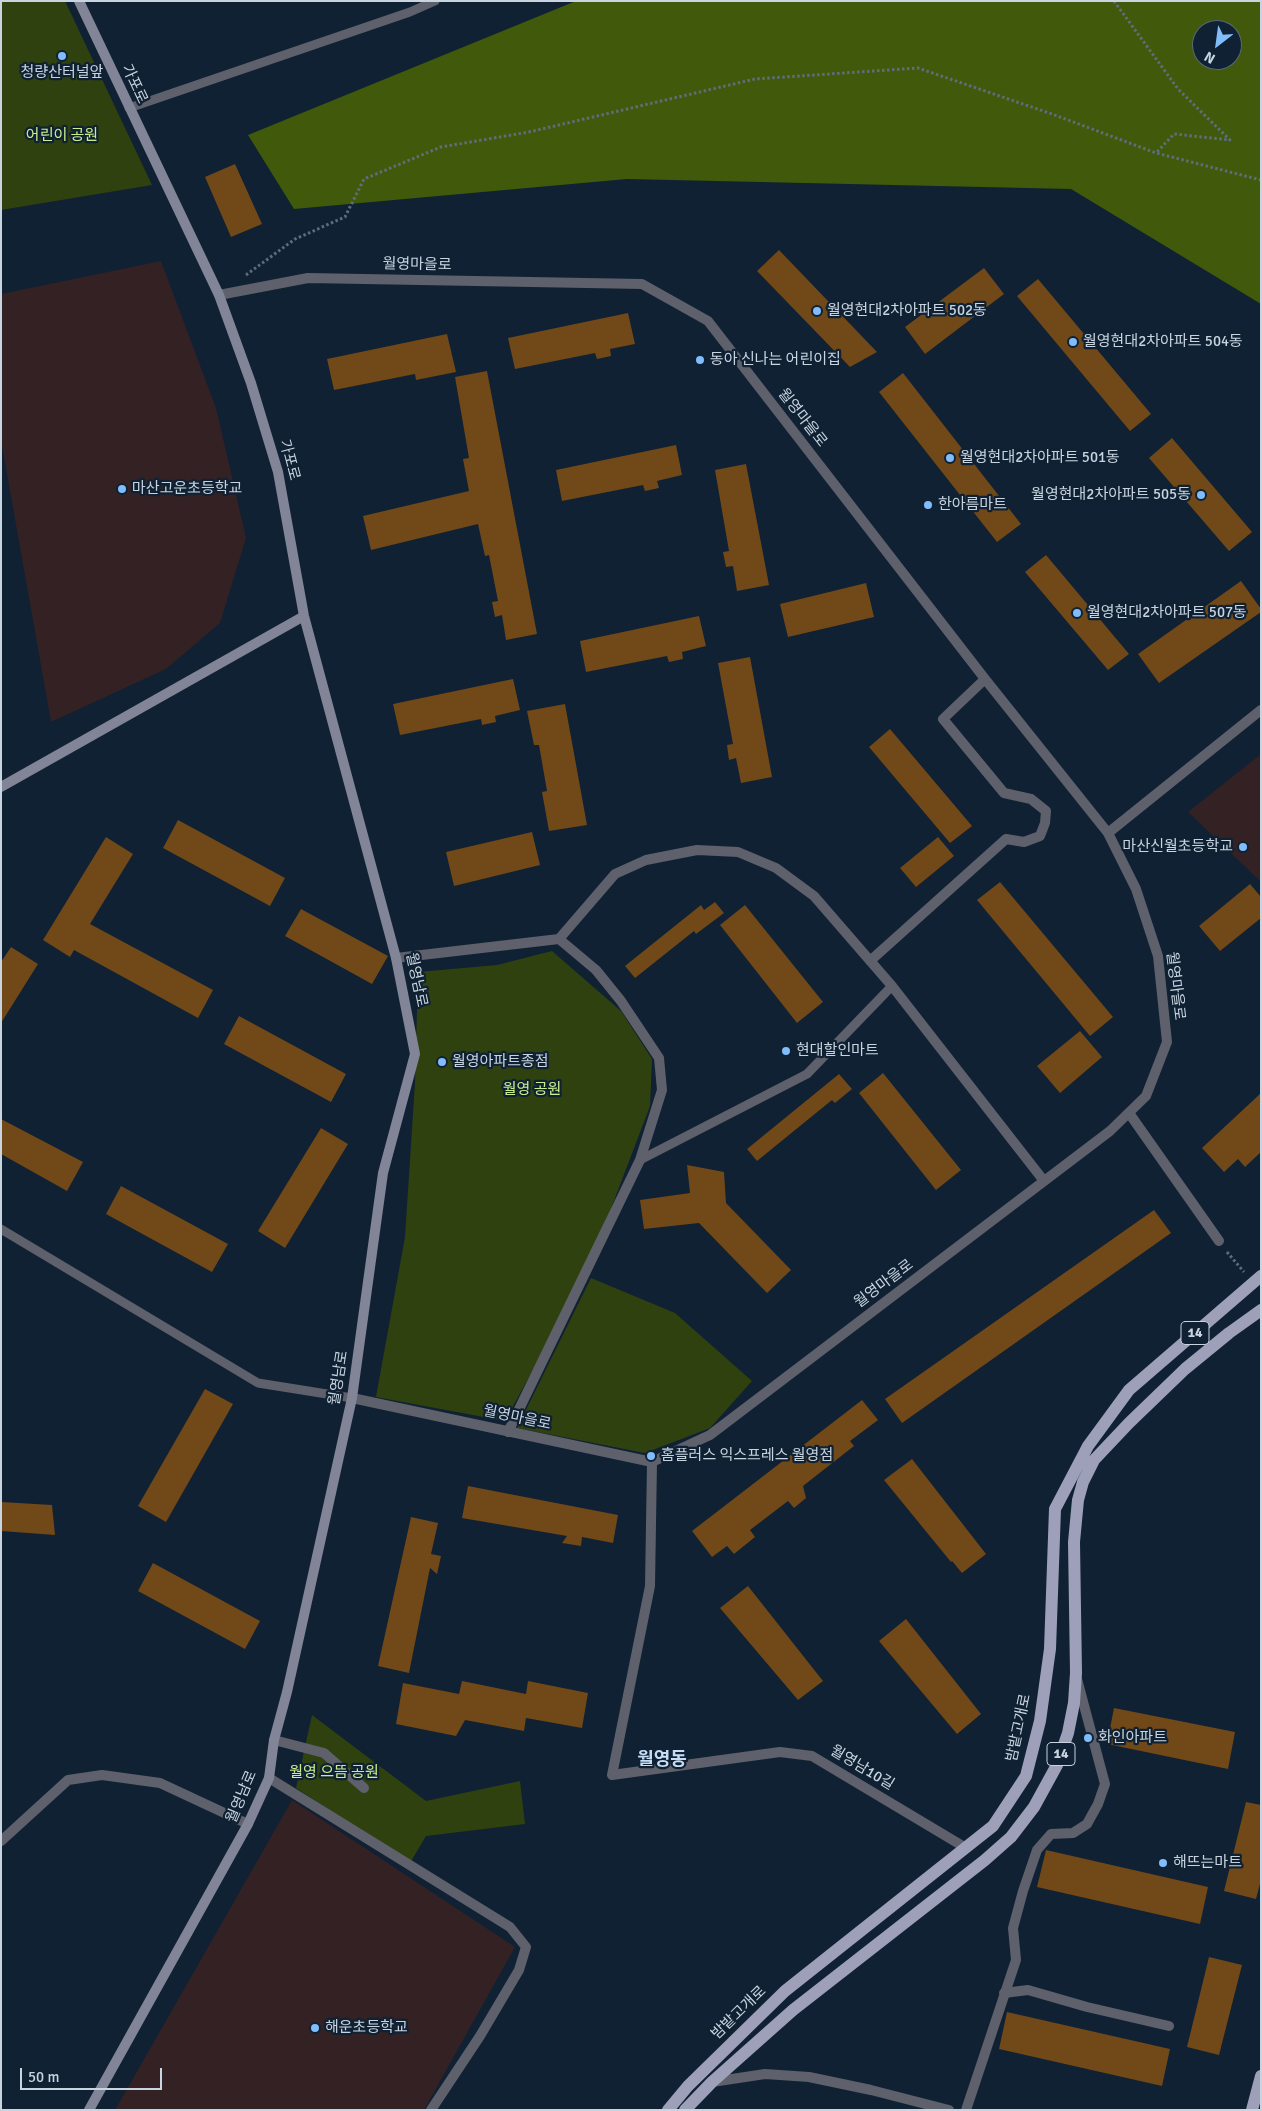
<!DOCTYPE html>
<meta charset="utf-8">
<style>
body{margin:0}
#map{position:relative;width:1262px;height:2111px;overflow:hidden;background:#0f2133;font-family:Signika,sans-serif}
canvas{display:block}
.frame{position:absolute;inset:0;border:2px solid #c8d4df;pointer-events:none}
.north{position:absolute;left:1192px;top:20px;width:50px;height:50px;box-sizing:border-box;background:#0f2133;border:1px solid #596978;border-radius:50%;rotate:210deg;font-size:14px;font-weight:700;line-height:20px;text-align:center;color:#c8d4df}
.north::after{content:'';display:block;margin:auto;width:18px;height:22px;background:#81bdfa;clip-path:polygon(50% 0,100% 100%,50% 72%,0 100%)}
.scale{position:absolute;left:20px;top:2068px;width:142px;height:22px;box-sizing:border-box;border:2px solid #c8d4df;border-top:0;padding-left:6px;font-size:15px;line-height:18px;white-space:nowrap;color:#c8d4df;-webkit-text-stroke:4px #0f2133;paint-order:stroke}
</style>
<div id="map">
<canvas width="1262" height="2111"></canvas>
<div class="frame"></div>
<div class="north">N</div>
<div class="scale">50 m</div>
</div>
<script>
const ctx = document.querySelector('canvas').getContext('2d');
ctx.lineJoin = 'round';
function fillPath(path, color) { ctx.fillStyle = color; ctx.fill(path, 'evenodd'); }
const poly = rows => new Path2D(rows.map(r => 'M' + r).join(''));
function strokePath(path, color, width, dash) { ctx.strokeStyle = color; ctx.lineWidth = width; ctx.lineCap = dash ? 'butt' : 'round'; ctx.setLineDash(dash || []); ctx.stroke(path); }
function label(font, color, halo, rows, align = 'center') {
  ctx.font = font + ' Signika,"Noto Sans KR",sans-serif'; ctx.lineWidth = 4.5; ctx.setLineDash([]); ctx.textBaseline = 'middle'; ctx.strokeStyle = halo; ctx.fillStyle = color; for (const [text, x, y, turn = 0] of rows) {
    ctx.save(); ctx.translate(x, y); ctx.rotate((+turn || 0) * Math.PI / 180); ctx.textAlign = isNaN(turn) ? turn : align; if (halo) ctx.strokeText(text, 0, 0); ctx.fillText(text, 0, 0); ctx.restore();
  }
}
const education = poly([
 [161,261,216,408,246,538,220,623,166,669,51,722,1,440,1,294],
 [1261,754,1261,882,1188,812],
 [292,1800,515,1947,424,2110,115,2110]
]);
const green = poly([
 [1,1,65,1,152,185,1,210],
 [552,951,621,1011,652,1059,650,1106,588,1269,505,1421,376,1397,405,1237,415,1083,418,972,497,965],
 [591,1278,675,1313,752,1381,710,1428,645,1453,517,1428],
 [312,1715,426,1801,520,1781,525,1824,426,1836,410,1863,296,1788]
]);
const forest = poly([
 [576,1,1261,1,1261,304,1071,189,627,179,294,209,248,135],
 [1202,30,1232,30,1232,60,1202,60]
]);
const building = poly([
 [235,164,262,224,231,237,205,177],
 [779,250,877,352,850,367,757,271],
 [984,268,1004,294,925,354,905,327],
 [1038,279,1151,414,1130,431,1017,296],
 [628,313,635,344,610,349,611,356,597,359,595,353,515,369,508,338],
 [447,334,456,372,416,380,415,374,334,390,327,359],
 [487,371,537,634,506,640,502,615,495,617,492,602,498,601,489,555,485,556,478,524,371,550,363,516,469,491,463,459,469,458,455,377],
 [903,373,1021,524,997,542,879,392],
 [1172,438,1252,532,1229,551,1149,458],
 [676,445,682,475,657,481,659,488,645,491,643,485,562,501,556,470],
 [746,464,769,585,737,591,733,566,726,567,723,552,729,551,715,470],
 [1046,555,1129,654,1108,670,1025,572],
 [1241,581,1261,609,1261,612,1159,683,1138,654],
 [866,583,874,617,788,637,780,604],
 [699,616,706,646,682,652,683,659,669,662,667,656,586,672,580,641],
 [750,657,772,777,741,783,736,758,729,760,727,745,733,744,718,663],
 [513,679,520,710,495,716,496,722,482,725,481,719,400,735,393,704],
 [565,704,587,825,549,831,542,792,547,791,539,745,534,745,527,711],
 [890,729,972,826,950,843,869,747],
 [178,820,285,878,270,906,163,848],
 [532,832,540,865,454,886,446,852],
 [106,837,133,854,90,924,213,990,198,1018,74,950,70,957,43,940],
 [938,837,954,856,916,887,900,868],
 [1000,882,1113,1017,1090,1036,977,900],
 [1250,884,1261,897,1261,918,1220,951,1199,926],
 [715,902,724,913,696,934,694,931,635,978,625,966,701,905,704,910],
 [745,905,823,1002,797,1023,720,925],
 [301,909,388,956,372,984,285,936],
 [11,947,38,964,1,1023,1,962],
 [239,1016,346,1074,331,1102,224,1044],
 [1080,1031,1102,1057,1060,1093,1037,1066],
 [883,1073,961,1170,936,1190,859,1093],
 [839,1074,852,1089,835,1103,832,1100,757,1161,747,1149],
 [1261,1093,1261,1152,1245,1167,1238,1159,1224,1172,1202,1148],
 [1,1119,83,1162,67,1191,1,1154],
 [321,1128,348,1144,285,1248,258,1231],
 [687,1165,724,1172,726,1203,791,1270,767,1293,699,1223,644,1229,640,1200,690,1193],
 [121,1186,228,1244,212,1272,106,1214],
 [1154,1210,1171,1233,902,1423,885,1399],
 [205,1389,233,1404,166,1522,138,1506],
 [862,1400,878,1420,850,1441,854,1446,803,1486,806,1498,794,1508,788,1501,750,1530,755,1537,734,1554,727,1546,712,1557,692,1531],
 [912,1459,986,1554,962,1573,952,1561,951,1562,884,1480],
 [468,1486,618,1515,613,1543,582,1537,581,1546,562,1543,567,1536,462,1518],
 [1,1502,52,1505,55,1535,1,1531],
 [411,1517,438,1523,431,1554,441,1556,437,1574,430,1568,409,1673,378,1666],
 [153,1563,260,1621,245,1649,138,1591],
 [748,1586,823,1681,798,1700,720,1608],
 [906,1619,981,1714,957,1734,879,1641],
 [462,1681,526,1694,528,1681,588,1693,582,1728,526,1718,524,1731,465,1720,456,1736,396,1724,403,1683,459,1694],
 [1114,1708,1235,1732,1228,1769,1107,1744],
 [1246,1802,1261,1805,1261,1880,1256,1899,1224,1891],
 [1046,1850,1208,1887,1200,1924,1037,1887],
 [1209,1957,1242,1965,1219,2055,1187,2047],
 [1007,2012,1170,2049,1162,2086,999,2049]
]);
const path = poly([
 [1114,1,1178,89,1230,140,1174,134,1156,153],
 [246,275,295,239,345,217,364,179,441,147,529,132,755,79,918,68,1052,114,1156,153,1261,180],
 [1227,1252,1244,1272]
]);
const lane = poly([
 [129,108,410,12,435,1],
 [640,1160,807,1074,892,986],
 [1,1229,258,1383,352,1398]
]);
const street = poly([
 [219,295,308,278,642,284,708,321,985,679,1108,833,1136,889,1158,956,1167,1042,1146,1096,1110,1131,710,1435,652,1462,352,1398],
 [1108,833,1261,710],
 [396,958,559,939,615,874,646,860,697,850,738,852,776,868,814,896,892,986,1044,1181],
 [870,961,1006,839,1024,842,1040,836,1045,823,1046,811,1031,799,1004,793,943,719,985,679],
 [1129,1113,1219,1241],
 [508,1432,640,1160,662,1090,659,1058,621,1001,596,970,559,939],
 [652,1462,650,1586,612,1775,780,1752,812,1756,966,1848],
 [274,1740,324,1753,364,1788],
 [269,1778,510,1927,526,1947,519,1970,480,2036,431,2110],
 [1,1841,68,1780,102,1775,160,1783,248,1824],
 [1004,1993,1028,1990,1087,2007,1169,2026],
 [712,2082,765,2074,809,2077,871,2090,949,2110],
 [966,2110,1016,1960,1013,1928,1023,1891,1037,1850,1051,1834,1073,1833,1087,1824,1098,1804,1105,1784,1077,1679]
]);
const secondary = poly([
 [79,1,219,295,251,383,278,472,304,616,396,958,415,1054,383,1173,352,1398,287,1692,274,1740,269,1778,248,1824,89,2110],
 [1,787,304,616]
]);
const primary = poly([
 [668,2110,688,2086,785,1991,993,1826,1026,1776,1040,1721,1050,1649,1055,1509,1088,1446,1129,1390,1261,1276],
 [685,2110,712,2082,793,2010,985,1860,1011,1837,1034,1807,1057,1765,1068,1733,1074,1703,1076,1673,1074,1542,1078,1500,1083,1482,1094,1460,1129,1423,1185,1369,1229,1333,1261,1310],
 [1252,2110,1261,2076]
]);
const markers = [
 [62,56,5,"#81bdfa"],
 [817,311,5,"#81bdfa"],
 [1073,342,5,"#81bdfa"],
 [700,360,5,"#81bdfa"],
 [950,458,5,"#81bdfa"],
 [122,489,5,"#81bdfa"],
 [1201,495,5,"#81bdfa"],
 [928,505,5,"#81bdfa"],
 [1077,613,5,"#81bdfa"],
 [1243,847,5,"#81bdfa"],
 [786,1051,5,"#81bdfa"],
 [442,1062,5,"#81bdfa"],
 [651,1456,5,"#81bdfa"],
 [1088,1738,5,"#81bdfa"],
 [1163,1863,5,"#81bdfa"],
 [315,2028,5,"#81bdfa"]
];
const shields = [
 [1195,1333,28],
 [1061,1754,28]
];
const shieldNames = [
 ["14",1195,1333],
 ["14",1061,1754]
];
const poiNames = [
 ["청량산터널앞",62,73,"center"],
 ["월영현대2차아파트 502동",827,311],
 ["월영현대2차아파트 504동",1083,342],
 ["동아 신나는 어린이집",710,360],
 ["월영현대2차아파트 501동",960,458],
 ["마산고운초등학교",132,489],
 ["월영현대2차아파트 505동",1191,495,"right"],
 ["한아름마트",938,505],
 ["월영현대2차아파트 507동",1087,613],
 ["마산신월초등학교",1233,847,"right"],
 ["현대할인마트",796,1051],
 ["월영아파트종점",452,1062],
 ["홈플러스 익스프레스 월영점",661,1456],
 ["화인아파트",1098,1738],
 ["해뜨는마트",1173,1863],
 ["해운초등학교",325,2028]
];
const streetNames = [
 ["가포로",134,84,65],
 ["월영마을로",417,265,1],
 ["월영마을로",802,418,52],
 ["가포로",289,460,75],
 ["월영남로",416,980,78],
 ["월영마을로",1175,986,83],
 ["월영마을로",884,1284,-37],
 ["월영남로",339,1378,-81],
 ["월영마을로",517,1418,12],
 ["밤밭고개로",1019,1728,-78],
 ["월영남10길",862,1768,31],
 ["월영남로",242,1797,-67],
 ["밤밭고개로",739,2013,-44]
];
const parkNames = [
 ["어린이 공원",62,136],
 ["월영 공원",532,1090],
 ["월영 으뜸 공원",334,1773]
];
const quarterNames = [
 ["월영동",662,1760]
];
fillPath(education, '#342123');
fillPath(green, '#304110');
fillPath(forest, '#41590a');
fillPath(building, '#714818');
strokePath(path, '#5e6d7c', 3, [2.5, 2.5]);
strokePath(lane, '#5e606b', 9);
strokePath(street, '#5e606b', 10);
strokePath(secondary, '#828497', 10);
strokePath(primary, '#9da0b8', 12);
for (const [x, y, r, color] of markers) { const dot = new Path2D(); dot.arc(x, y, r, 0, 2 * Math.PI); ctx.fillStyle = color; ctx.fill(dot); strokePath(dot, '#0f2133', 2); }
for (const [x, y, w] of shields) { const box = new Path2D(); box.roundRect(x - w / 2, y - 11.5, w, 23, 4); ctx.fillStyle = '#0f2133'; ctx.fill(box); strokePath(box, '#c8d4df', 1); }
label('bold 14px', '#c8d4df', null, shieldNames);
label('15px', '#c8d4df', '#0f2133', poiNames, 'left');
label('15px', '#c8d4df', '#0f2133', streetNames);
label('15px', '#c8ef8b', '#0f2133', parkNames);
label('bold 18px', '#c6def5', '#0f2133', quarterNames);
</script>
